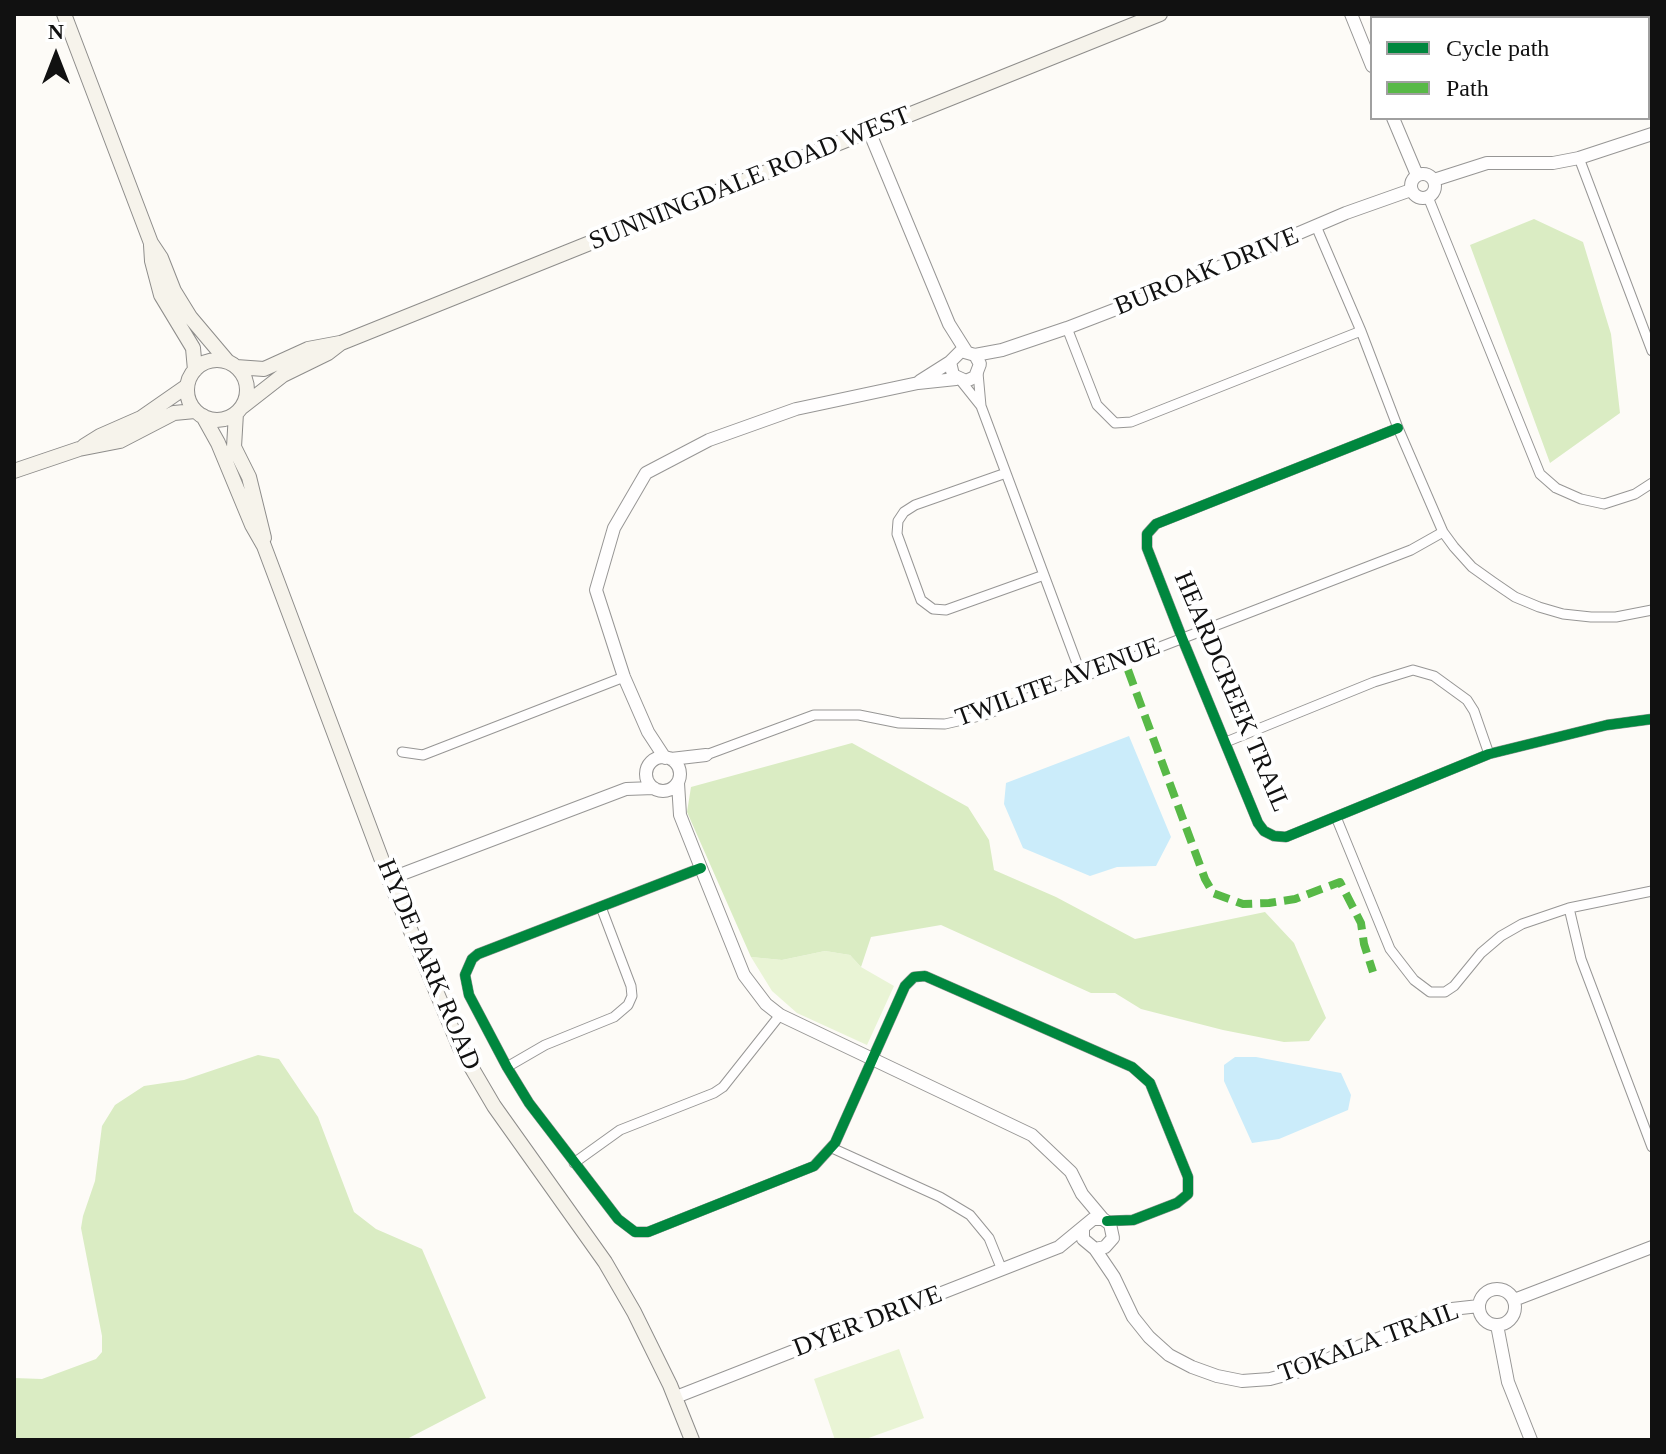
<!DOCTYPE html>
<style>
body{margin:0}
#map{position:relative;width:1666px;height:1454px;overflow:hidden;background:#fdfbf7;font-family:Georgia,serif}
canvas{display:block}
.frame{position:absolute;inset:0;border:16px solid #111;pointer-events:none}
.legend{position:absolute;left:1370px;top:16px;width:280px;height:104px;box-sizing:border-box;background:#fff;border:2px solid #a0a0a0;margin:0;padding:10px 14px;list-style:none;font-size:24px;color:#111}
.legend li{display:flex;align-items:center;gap:16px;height:40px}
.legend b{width:40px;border:2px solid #a0a0a0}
.north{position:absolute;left:16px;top:16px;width:80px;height:80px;-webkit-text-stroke:6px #fff;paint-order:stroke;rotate:0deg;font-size:22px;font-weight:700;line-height:32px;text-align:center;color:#111}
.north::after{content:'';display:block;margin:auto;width:28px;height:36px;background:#111;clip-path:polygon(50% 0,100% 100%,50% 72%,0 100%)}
</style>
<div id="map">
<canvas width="1666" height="1454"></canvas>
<div class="frame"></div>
<ul class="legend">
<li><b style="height:10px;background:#00873e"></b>Cycle path</li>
<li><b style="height:10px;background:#58b947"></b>Path</li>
</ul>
<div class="north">N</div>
</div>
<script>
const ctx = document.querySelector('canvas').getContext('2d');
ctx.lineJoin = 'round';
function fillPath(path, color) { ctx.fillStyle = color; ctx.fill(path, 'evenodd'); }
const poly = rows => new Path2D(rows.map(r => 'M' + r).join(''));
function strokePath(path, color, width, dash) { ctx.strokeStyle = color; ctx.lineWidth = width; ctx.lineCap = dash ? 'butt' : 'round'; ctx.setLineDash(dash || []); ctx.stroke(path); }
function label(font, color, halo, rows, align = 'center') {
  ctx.font = font + ' Georgia,serif'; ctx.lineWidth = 8; ctx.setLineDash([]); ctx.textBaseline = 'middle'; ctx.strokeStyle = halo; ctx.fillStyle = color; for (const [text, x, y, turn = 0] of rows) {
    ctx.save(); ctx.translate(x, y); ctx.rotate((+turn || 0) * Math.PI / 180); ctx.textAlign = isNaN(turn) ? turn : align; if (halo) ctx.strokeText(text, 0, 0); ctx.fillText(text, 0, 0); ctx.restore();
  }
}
const green = poly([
 [825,951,850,955,861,967,894,986,867,1045,797,1013,772,991,751,957,782,960],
 [899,1349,924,1418,863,1440,835,1440,814,1379]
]);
const forest = poly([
 [1534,219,1583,242,1611,334,1620,413,1550,463,1470,245],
 [852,743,968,807,989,840,994,870,1056,897,1135,939,1265,912,1294,943,1326,1018,1309,1041,1284,1042,1223,1030,1141,1009,1115,993,1091,993,941,925,871,937,861,967,850,955,825,951,782,960,751,957,687,812,691,787],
 [258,1055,279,1059,318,1117,354,1212,376,1229,422,1249,486,1398,405,1440,14,1440,14,1378,42,1379,96,1359,102,1352,102,1336,81,1228,83,1216,95,1181,102,1126,115,1105,144,1086,184,1080]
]);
const water = poly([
 [1129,736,1171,837,1156,866,1117,867,1090,876,1023,848,1004,804,1006,783],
 [1235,1057,1256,1057,1341,1073,1351,1095,1348,1110,1279,1139,1252,1143,1224,1081,1224,1065]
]);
const minor = poly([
 [1579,158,1652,351],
 [1428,197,1540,474,1556,488,1581,499,1604,504,1635,494,1652,483],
 [1316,226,1361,331,1398,428,1443,532,1454,547,1472,567,1493,582,1515,597,1539,607,1563,614,1591,617,1616,617,1652,610],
 [1067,328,1097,405,1115,423,1131,422,1361,331],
 [978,373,981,406,1082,677],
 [961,381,981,406],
 [1398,428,1156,524,1147,534,1147,548,1182,638,1258,823,1264,831,1274,836,1286,837,1489,754,1607,725,1652,719],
 [1006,473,915,505,904,512,898,521,897,534,921,600,933,609,946,610,1044,575],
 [1226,742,1374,682,1413,670,1434,676,1467,700,1474,711,1489,754],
 [402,752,423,755,624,677],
 [706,755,814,715,859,715,899,723,945,724,984,715,1411,550,1443,532],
 [1336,817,1390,949,1414,980,1430,992,1445,992,1454,986,1481,953,1501,936,1522,924,1569,908,1652,891],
 [701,868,478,954,472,959,465,975,469,995,507,1067,529,1103,618,1219,635,1232,648,1232,814,1166,835,1143,905,986,914,977,925,976,1132,1067,1150,1083,1188,1177,1188,1194,1177,1203,1133,1220,1107,1221],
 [1569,908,1581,959,1652,1147],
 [507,1067,545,1045,614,1017,628,1005,632,996,631,986,601,907],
 [832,1148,940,1197,970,1215,989,1238,1002,1270],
 [574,1163,620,1130,714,1093,723,1087,780,1015]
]);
const tertiary = poly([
 [1351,14,1372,66],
 [1393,118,1417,175],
 [869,131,949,324,966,351],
 '1411 186a12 12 0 1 1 24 0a12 12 0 1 1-24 0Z',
 [1434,180,1487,163,1553,163,1579,158,1652,134],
 [975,355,980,364,975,377,966,381,953,375,950,362,961,351,975,355,1002,350,1067,328,1163,291,1346,213,1411,190],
 [920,381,950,362],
 '646 774a17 17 0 1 1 34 0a17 17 0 1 1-34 0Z',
 [665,758,648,732,624,677,596,590,614,528,646,473,709,440,796,409,918,383,956,379],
 [671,759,706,755],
 [678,783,680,815,701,868,744,975,766,1004,780,1015,1032,1135,1071,1172,1082,1194,1103,1219],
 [389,879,626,789,654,788],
 [1095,1249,1114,1277,1133,1317,1149,1337,1169,1355,1192,1367,1217,1376,1242,1381,1270,1379,1296,1372,1452,1309,1479,1306],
 '1479 1307a18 18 0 1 1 36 0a18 18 0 1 1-36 0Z',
 [1514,1300,1652,1247],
 [1497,1325,1508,1382,1531,1440],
 [676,1397,1059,1247,1093,1219,1103,1219,1110,1224,1113,1238,1105,1247,1095,1249,1083,1239,1083,1229]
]);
const secondary = poly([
 [64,14,151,243,161,258,174,291,190,317,228,362],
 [151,245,152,261,161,295,193,348,195,370],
 '187 390a30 30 0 1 1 60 0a30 30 0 1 1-60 0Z',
 [236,367,264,369,308,349,340,343],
 [242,407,283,375,328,353,341,343,1160,14],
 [236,413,234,447,249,477,264,538],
 [203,416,218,443,252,525,264,546,389,879,460,1048,494,1106,605,1262,634,1312,670,1385,692,1440],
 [84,446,100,436,141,418,187,386],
 [14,471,79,449,120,441,174,413,195,411]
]);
const quiet = poly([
 [1128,670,1205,879,1213,893,1243,904,1269,903,1295,899,1340,882,1361,923,1364,944,1373,972]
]);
const cycleway = poly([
 [1398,428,1156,524,1147,534,1147,548,1182,638,1258,823,1264,831,1274,836,1286,837,1489,754,1607,725,1652,719],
 [701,868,478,954,472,959,465,975,469,995,507,1067,529,1103,618,1219,635,1232,648,1232,814,1166,835,1143,905,986,914,977,925,976,1132,1067,1150,1083,1188,1177,1188,1194,1177,1203,1133,1220,1107,1221]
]);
const streetNames = [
 ["SUNNINGDALE ROAD WEST",750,179,-22],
 ["BUROAK DRIVE",1207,272,-22],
 ["TWILITE AVENUE",1058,683,-20],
 ["HEARDCREEK TRAIL",1231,692,67],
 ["HYDE PARK ROAD",428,965,67],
 ["DYER DRIVE",868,1322,-21],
 ["TOKALA TRAIL",1369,1343,-20]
];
fillPath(green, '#e9f4d5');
fillPath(forest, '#daecc3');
fillPath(water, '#cbecfa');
strokePath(minor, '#979695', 11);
strokePath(tertiary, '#979695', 14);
strokePath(secondary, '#8e8d8b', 16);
strokePath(minor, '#fffefe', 9);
strokePath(tertiary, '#fffefe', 12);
strokePath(secondary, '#f6f3eb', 14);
strokePath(quiet, '#58b947', 8, [16, 8]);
strokePath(cycleway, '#00873e', 10);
label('26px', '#111', '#fff', streetNames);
</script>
